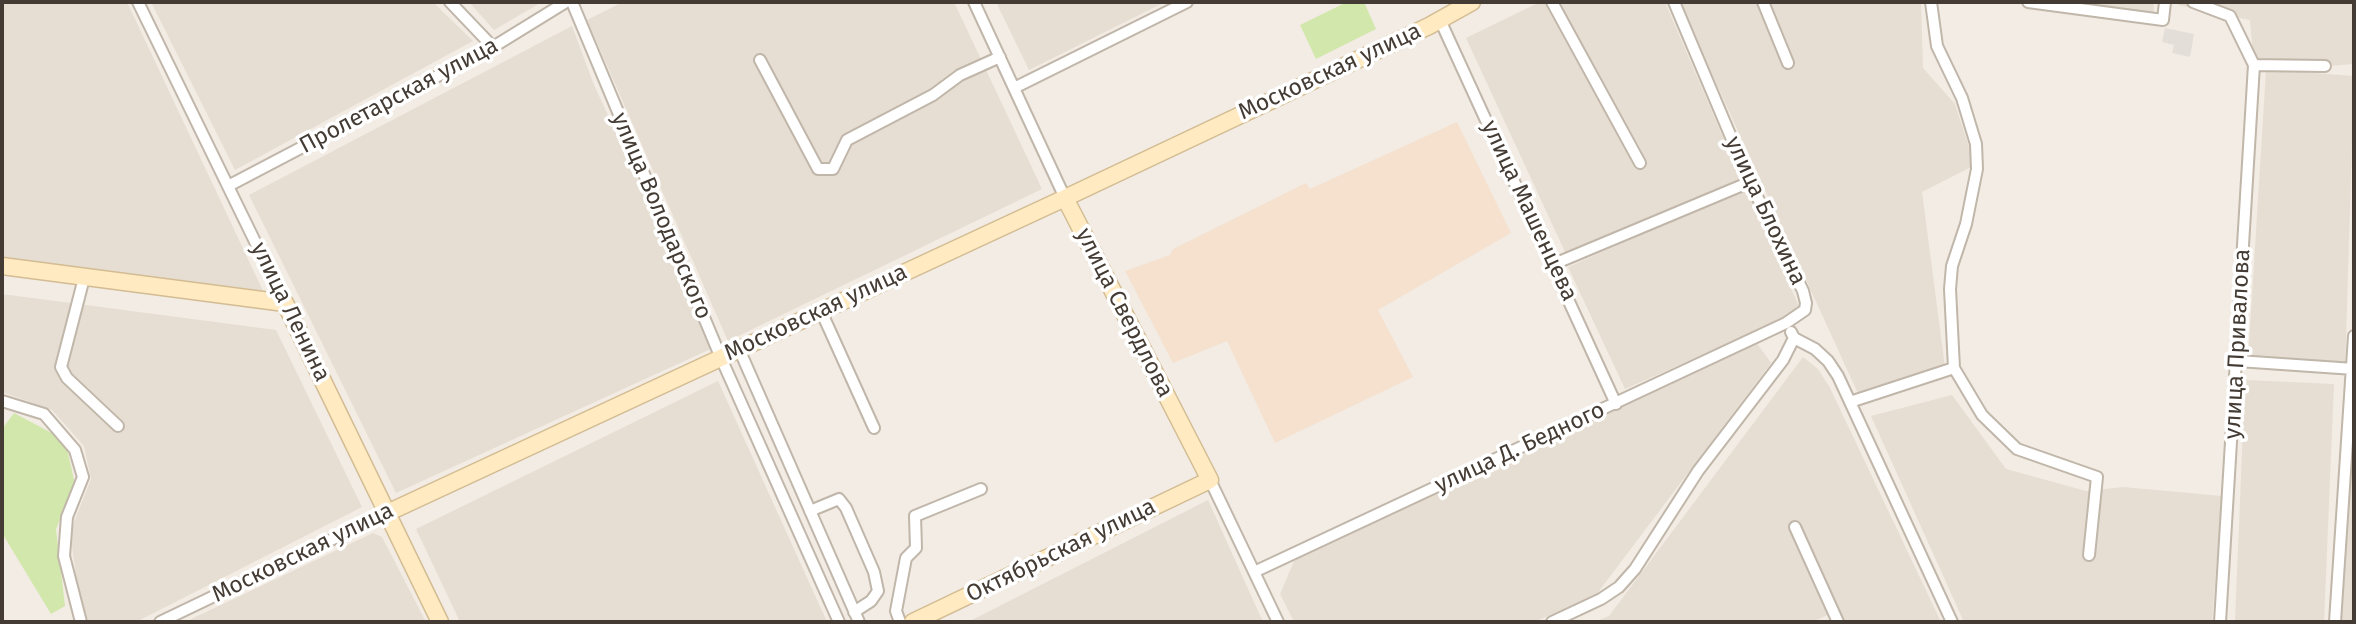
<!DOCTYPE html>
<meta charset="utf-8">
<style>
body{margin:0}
#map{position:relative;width:2356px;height:624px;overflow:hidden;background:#f2ece4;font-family:"Fira Sans",sans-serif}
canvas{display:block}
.frame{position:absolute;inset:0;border:4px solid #443c34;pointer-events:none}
</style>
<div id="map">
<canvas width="2356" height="624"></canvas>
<div class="frame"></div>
</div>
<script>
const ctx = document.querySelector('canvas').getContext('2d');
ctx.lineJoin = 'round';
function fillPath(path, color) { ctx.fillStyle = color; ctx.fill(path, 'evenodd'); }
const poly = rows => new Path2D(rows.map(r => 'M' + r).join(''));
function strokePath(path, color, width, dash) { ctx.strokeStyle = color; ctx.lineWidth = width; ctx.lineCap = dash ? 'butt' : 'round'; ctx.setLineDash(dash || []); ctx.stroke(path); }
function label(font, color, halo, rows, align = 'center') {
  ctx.font = font + ' "Fira Sans",sans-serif'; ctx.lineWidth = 7; ctx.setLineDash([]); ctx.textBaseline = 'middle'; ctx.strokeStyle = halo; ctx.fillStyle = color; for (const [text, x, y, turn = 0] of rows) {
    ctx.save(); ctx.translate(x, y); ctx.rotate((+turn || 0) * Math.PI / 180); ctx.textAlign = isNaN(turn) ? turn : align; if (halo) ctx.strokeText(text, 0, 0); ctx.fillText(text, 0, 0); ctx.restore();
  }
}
const residential = poly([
 [2,2,127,2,264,293,2,258],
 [151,2,433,2,473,41,235,170],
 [469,2,542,2,494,30],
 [623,2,954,2,1042,189,728,341,587,20],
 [996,2,1165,2,1029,70],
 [1540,2,1665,2,1741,179,1566,254,1466,38],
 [1679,2,1921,2,1923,68,1955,104,1975,165,1922,192,1946,375,1861,400],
 [2041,2,2154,2,2153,20],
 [2178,2,2354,2,2354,64,2273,70,2354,76,2345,370,2248,360,2266,71,2254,65,2250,20,2178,5],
 [572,26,594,85,715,347,396,493,249,195],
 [1747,188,1801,311,1625,389,1568,267],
 [2,294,276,330,362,507,136,622,89,622,80,603,70,532,91,479,84,446,52,410,2,392],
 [1756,342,1771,363,1596,595,1534,622,1294,622,1280,594,1295,559],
 [1803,357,1818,369,1830,388,1941,622,1835,622,1830,614,1812,622,1595,622,1609,616],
 [2354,378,2354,622,2339,622],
 [2245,380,2334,384,2324,622,2235,622],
 [718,381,827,622,460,622,416,529],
 [1952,395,2006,469,2086,491,2123,487,2222,496,2212,622,1964,622,1871,416],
 [1208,500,1263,622,968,622],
 [373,533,382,537,426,622,185,622]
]);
const commercial = poly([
 [1457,122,1511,233,1378,310,1413,377,1275,443,1227,341,1173,363,1125,271,1170,255,1173,249,1306,183,1310,189]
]);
const industrial = poly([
 [2165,28,2194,34,2190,57,2172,53,2174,45,2162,42]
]);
const green = poly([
 [1347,2,1364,2,1376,29,1316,59,1300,25],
 [14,413,65,440,75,484,56,529,65,606,51,614,2,533,2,429]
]);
const street = poly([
 [138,2,285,303],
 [450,2,493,47],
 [572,2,721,358,839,622],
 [974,2,1065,198],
 [1552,2,1640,163],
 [1763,2,1788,63],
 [2028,2,2163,20,2165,2],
 [2193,2,2230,16,2254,65,2325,66],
 [1440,20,1616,404],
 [760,60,818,169,833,169,847,140,933,95,960,75,1000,57],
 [1014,88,1187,2],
 [230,185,493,47,566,2],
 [1554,264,1750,182],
 [84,278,61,367,67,378,118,426],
 [821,311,874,428],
 [1791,332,1794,338,1815,349,1828,361,1838,376,1952,622],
 [739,349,859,622],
 [2238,361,2354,369],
 [1954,368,1982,415,2017,449,2097,477,2089,555],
 [2,401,44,414,75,450,83,477,67,517,64,556,81,622],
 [1850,402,1954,368,1950,289,1952,266,1966,224,1977,169,1976,144,1962,98,1937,46,1931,2],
 [1210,480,1278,622],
 [810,511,839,499,846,508,874,572,878,591,871,601,854,612],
 [1795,527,1838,622],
 [1254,572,1786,323,1805,310,1806,303,1803,291,1750,182,1674,2],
 [160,622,387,513],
 [900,622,896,611,906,558,916,548,915,516,981,489],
 [1552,622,1601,599,1619,587,1635,569,1698,471,1783,360,1794,338],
 [2220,622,2254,65],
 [2335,622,2354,336]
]);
const secondary = poly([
 [2,266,285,303,440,622],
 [387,513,1065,198,1429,26,1472,2],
 [913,622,1210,480,1065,198]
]);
const streetNames = [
 ["Московская улица",1330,72,-25],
 ["Пролетарская улица",399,96,-28],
 ["улица Машенцева",1529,211,65],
 ["улица Блохина",1765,211,65],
 ["улица Володарского",661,216,67],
 ["улица Ленина",290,312,64],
 ["Московская улица",816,313,-25],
 ["улица Свердлова",1124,313,63],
 ["улица Привалова",2238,344,-87],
 ["улица Д. Бедного",1520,448,-25],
 ["Октябрьская улица",1061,551,-26],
 ["Московская улица",303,553,-26]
];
fillPath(residential, '#e6ded2');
fillPath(commercial, '#f5e1ce');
fillPath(industrial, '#e4ded9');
fillPath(green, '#d2e7ac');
strokePath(street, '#c0b6a9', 14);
strokePath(secondary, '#d3bc93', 19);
strokePath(street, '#fff', 10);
strokePath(secondary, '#ffeac1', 16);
label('23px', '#443c34', '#fff', streetNames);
</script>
